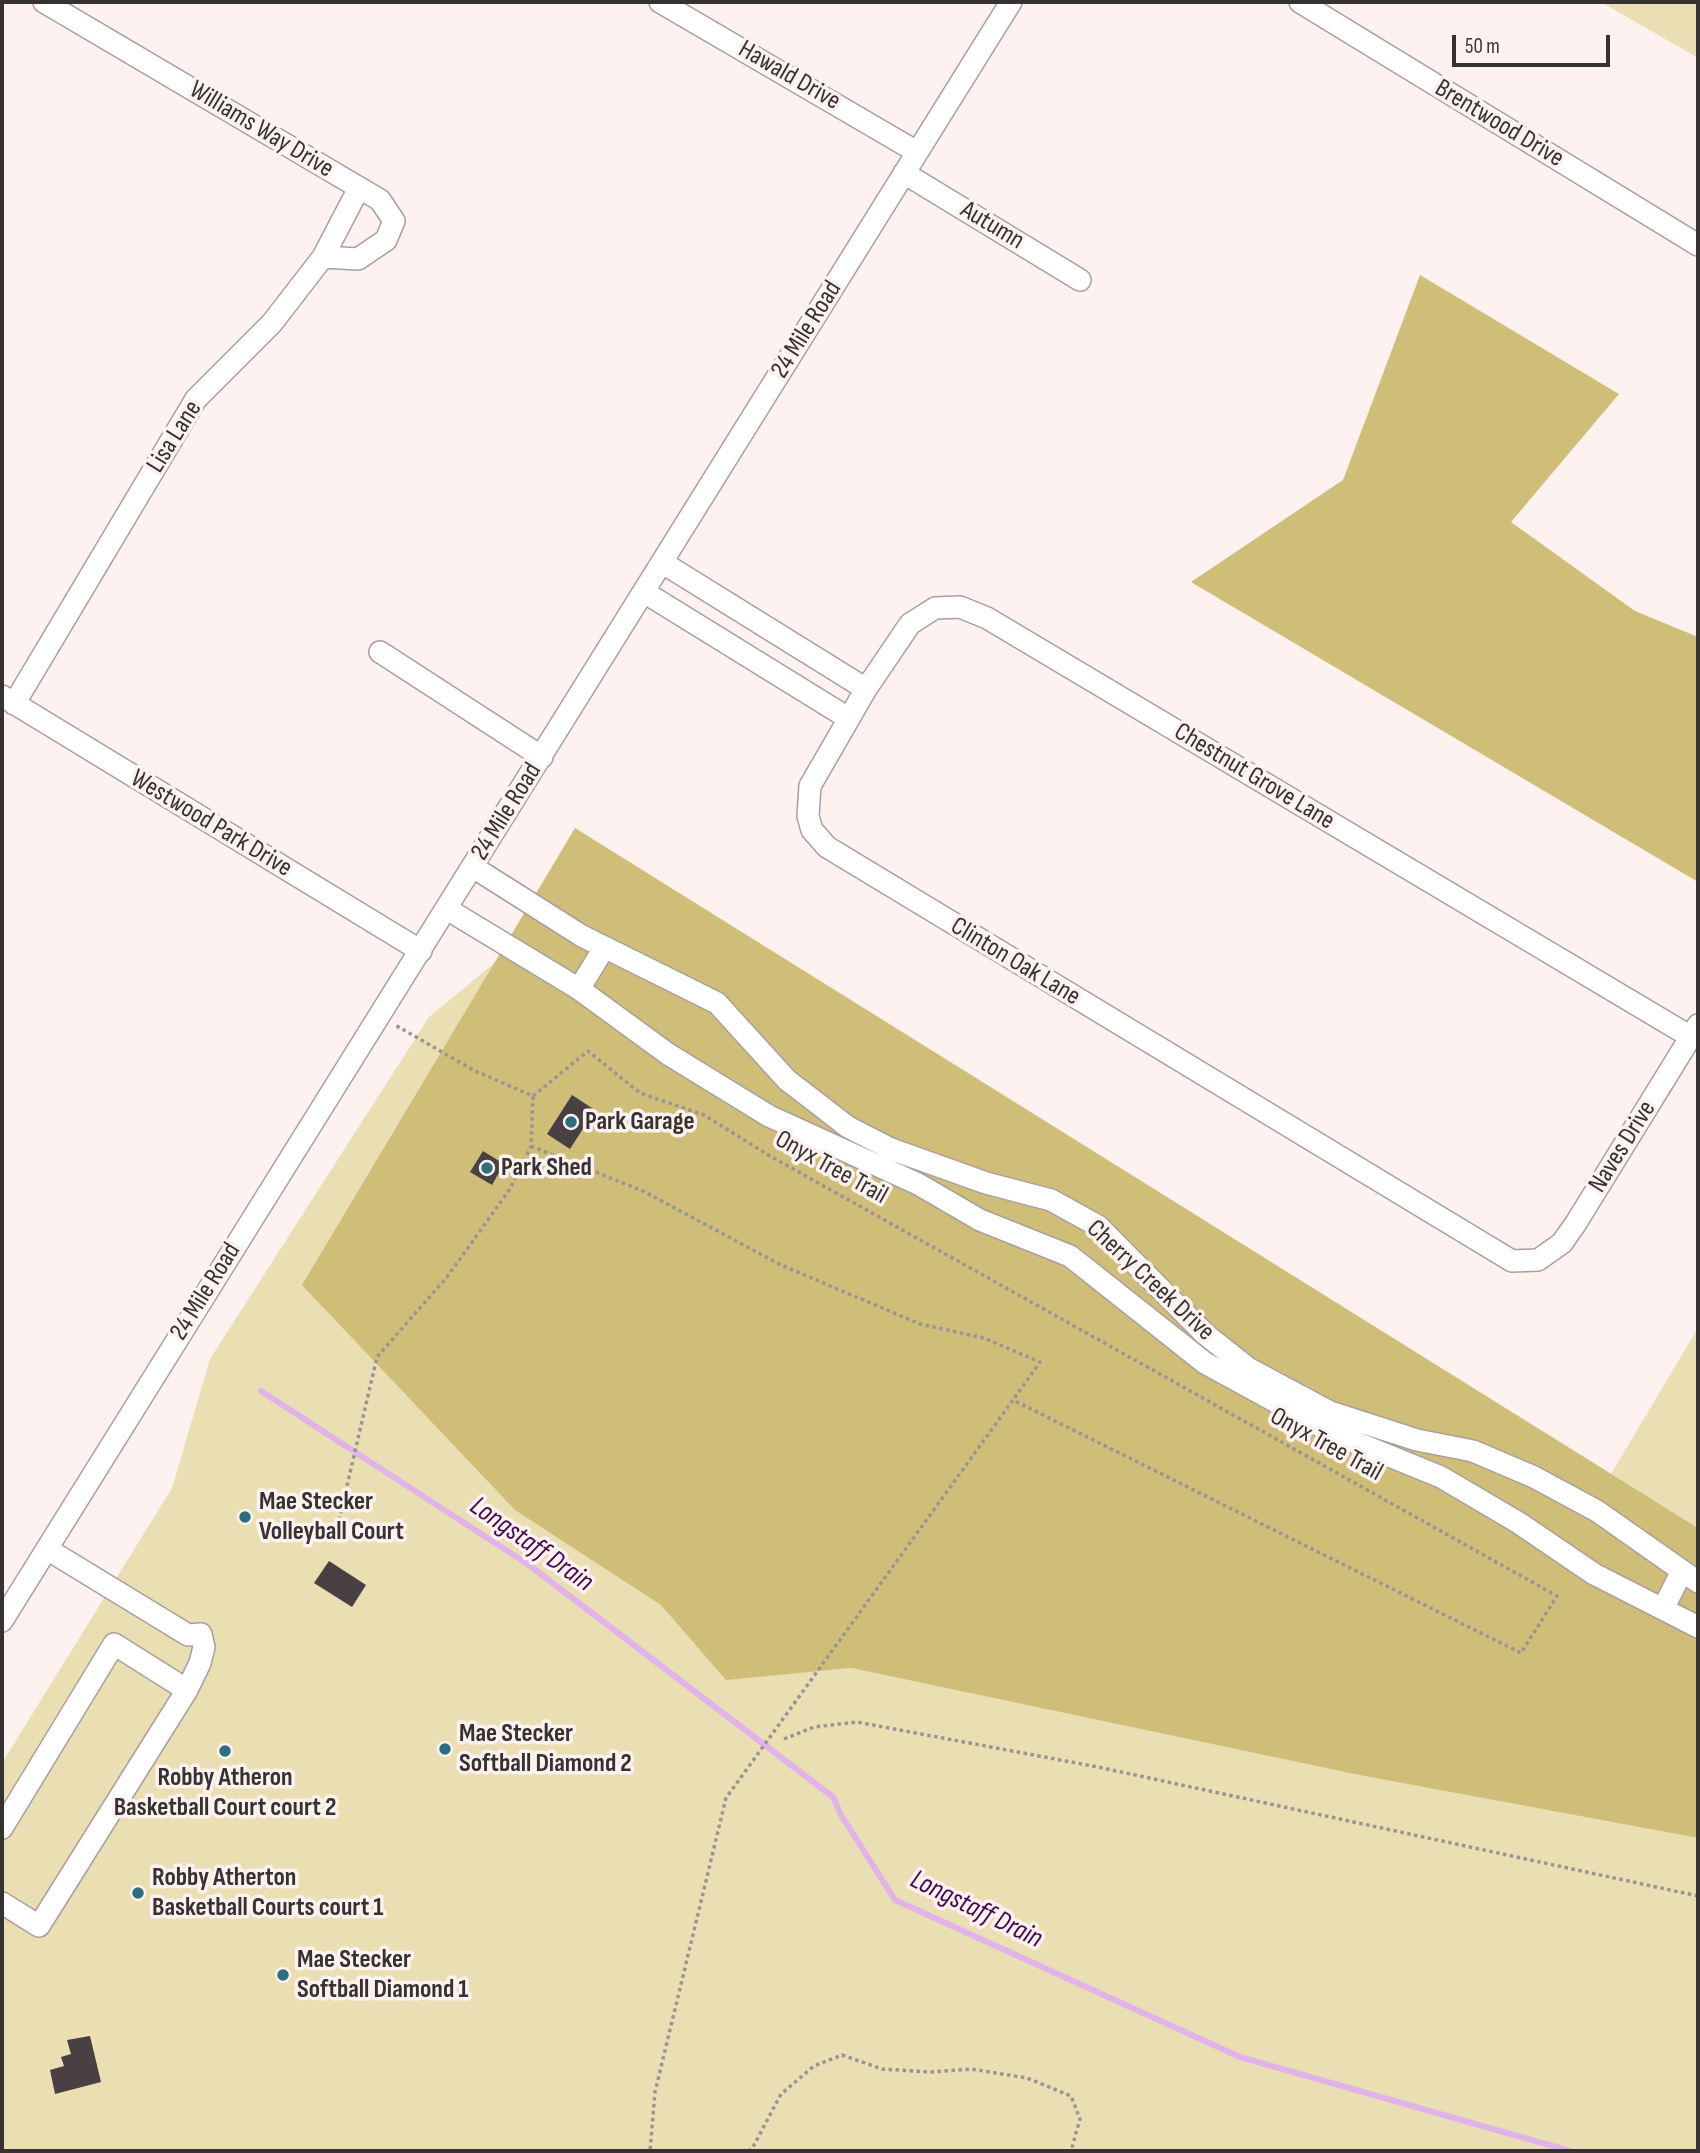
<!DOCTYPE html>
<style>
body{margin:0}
#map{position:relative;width:1700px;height:2153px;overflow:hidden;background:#fdf2f0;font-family:"Sofia Sans Condensed",sans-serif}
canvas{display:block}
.frame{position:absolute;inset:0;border:4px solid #363231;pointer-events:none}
.scale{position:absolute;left:1452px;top:35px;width:158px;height:32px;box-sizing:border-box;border:4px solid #363231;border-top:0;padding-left:9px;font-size:21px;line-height:24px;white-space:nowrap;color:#363231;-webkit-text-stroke:5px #fdf2f0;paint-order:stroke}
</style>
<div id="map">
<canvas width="1700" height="2153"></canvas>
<div class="frame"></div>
<div class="scale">50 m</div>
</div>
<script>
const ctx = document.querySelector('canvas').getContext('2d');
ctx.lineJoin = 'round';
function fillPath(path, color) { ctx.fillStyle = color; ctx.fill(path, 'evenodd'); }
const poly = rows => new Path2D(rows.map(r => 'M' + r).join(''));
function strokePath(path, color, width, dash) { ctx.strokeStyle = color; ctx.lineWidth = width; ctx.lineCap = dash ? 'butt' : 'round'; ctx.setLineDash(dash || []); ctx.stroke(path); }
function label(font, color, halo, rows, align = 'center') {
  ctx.font = font + ' "Sofia Sans Condensed",sans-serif'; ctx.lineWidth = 7; ctx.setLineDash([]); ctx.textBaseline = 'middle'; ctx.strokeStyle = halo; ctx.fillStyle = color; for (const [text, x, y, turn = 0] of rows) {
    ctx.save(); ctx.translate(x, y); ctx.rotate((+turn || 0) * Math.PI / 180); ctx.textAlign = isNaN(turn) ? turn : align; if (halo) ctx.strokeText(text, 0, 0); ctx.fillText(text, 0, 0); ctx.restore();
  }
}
const green = poly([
 [1601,2,1698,2,1698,58],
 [504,955,727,1679,851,1668,1359,1775,1698,1838,1698,2151,2,2151,2,1763,172,1488,210,1359,429,1017],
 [1698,1328,1698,1528,1611,1474]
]);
const forest = poly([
 [1420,275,1619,394,1511,522,1635,611,1698,637,1698,882,1191,582,1343,480],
 [575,828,1698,1528,1698,1838,1359,1775,851,1668,726,1680,661,1605,515,1510,302,1285]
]);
const stream = poly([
 [261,1391,529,1565,833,1797,841,1815,895,1900,1240,2057,1570,2151]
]);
const building = poly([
 [572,1095,595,1110,570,1149,547,1134],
 [483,1151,504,1164,492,1185,470,1172],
 [329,1561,366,1585,352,1607,314,1583],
 [90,2036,101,2082,55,2094,50,2070,64,2066,61,2057,71,2054,67,2040]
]);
const path = poly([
 [533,1096,588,1051,640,1093,704,1115,770,1156,1557,1596,1521,1653,1013,1400,726,1798,655,2092,650,2151],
 [531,1146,643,1191,781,1265,920,1324,984,1338,1040,1362,1013,1400],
 [339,1520,377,1357,447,1277,510,1189,531,1146,533,1096,475,1071,395,1025],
 [784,1739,814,1727,857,1722,1098,1767,1698,1896],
 [748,2151,752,2149,781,2094,814,2066,842,2055,882,2069,929,2072,971,2069,1027,2078,1071,2096,1080,2119,1071,2151]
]);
const minor = poly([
 [44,2,380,200,394,221,386,240,358,259,323,257],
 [660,2,917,152],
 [1300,2,1698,245],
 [904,173,1080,280],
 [663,563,866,689],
 [644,592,848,718],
 [380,652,542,757],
 [2,696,421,951],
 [14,704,196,399,272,323,323,257,359,188],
 [473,867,582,936,717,1003,787,1080,848,1127,891,1149,986,1183,1051,1200,1098,1226,1205,1334,1248,1368,1330,1412,1417,1440,1473,1451,1534,1477,1597,1511,1698,1582],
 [447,909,579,989,668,1054,769,1116,918,1184,980,1220,1070,1256,1205,1363,1333,1433,1441,1477,1519,1523,1594,1574,1698,1627],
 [579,989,604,948],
 [1691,1037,987,618,960,607,935,608,910,624,866,689,810,786,808,816,812,830,827,847,1512,1261,1538,1260,1562,1243,1576,1223,1698,1025],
 [47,1549,188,1635,201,1634,204,1647,200,1663,187,1690],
 [1663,1609,1682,1571],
 [2,1621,1011,2],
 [2,1828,114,1644,187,1690,39,1926,2,1903]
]);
const markers = [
 [571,1122,7,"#2c6f81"],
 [487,1168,7,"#2c6f81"],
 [245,1517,7,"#2c6f81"],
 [445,1749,7,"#2c6f81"],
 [225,1751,7,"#2c6f81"],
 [138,1893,7,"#2c6f81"],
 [283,1975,7,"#2c6f81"]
];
const streetNames = [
 ["Hawald Drive",789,76,30],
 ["Brentwood Drive",1499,124,31],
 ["Williams Way Drive",261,130,31],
 ["Autumn",992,226,31],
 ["24 Mile Road",807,330,-58],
 ["Lisa Lane",175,437,-58],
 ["Chestnut Grove Lane",1254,777,31],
 ["24 Mile Road",507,812,-58],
 ["Westwood Park Drive",211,824,31],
 ["Clinton Oak Lane",1015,962,31],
 ["Naves Drive",1623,1147,-58],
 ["Onyx Tree Trail",831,1168,29],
 ["Cherry Creek Drive",1150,1281,43],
 ["24 Mile Road",206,1292,-58],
 ["Onyx Tree Trail",1326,1445,29]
];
const poiNames = [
 ["Park Garage",585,1122],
 ["Park Shed",501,1168],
 ["Mae Stecker",259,1502],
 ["Volleyball Court",259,1532],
 ["Mae Stecker",459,1734],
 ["Softball Diamond 2",459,1764],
 ["Robby Atheron",225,1778,"center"],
 ["Basketball Court court 2",225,1808,"center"],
 ["Robby Atherton",152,1878],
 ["Basketball Courts court 1",152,1908],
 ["Mae Stecker",297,1960],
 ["Softball Diamond 1",297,1990]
];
const waterNames = [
 ["Longstaff Drain",531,1545,35],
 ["Longstaff Drain",976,1910,26]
];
fillPath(green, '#e9dfb2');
fillPath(forest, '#cfbe78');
strokePath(stream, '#e2b3eb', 6);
fillPath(building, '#484043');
strokePath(minor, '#aa9f9e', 24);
strokePath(path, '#9b9492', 3.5, [3.5, 3.5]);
strokePath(minor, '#fff', 21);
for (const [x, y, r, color] of markers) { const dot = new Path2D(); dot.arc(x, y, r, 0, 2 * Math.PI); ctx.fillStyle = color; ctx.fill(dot); strokePath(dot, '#fdf2f0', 2.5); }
label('26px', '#363231', '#fdf2f0', streetNames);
label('bold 26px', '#363231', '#fdf2f0', poiNames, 'left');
label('italic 28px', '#440a4e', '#fdf2f0', waterNames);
</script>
